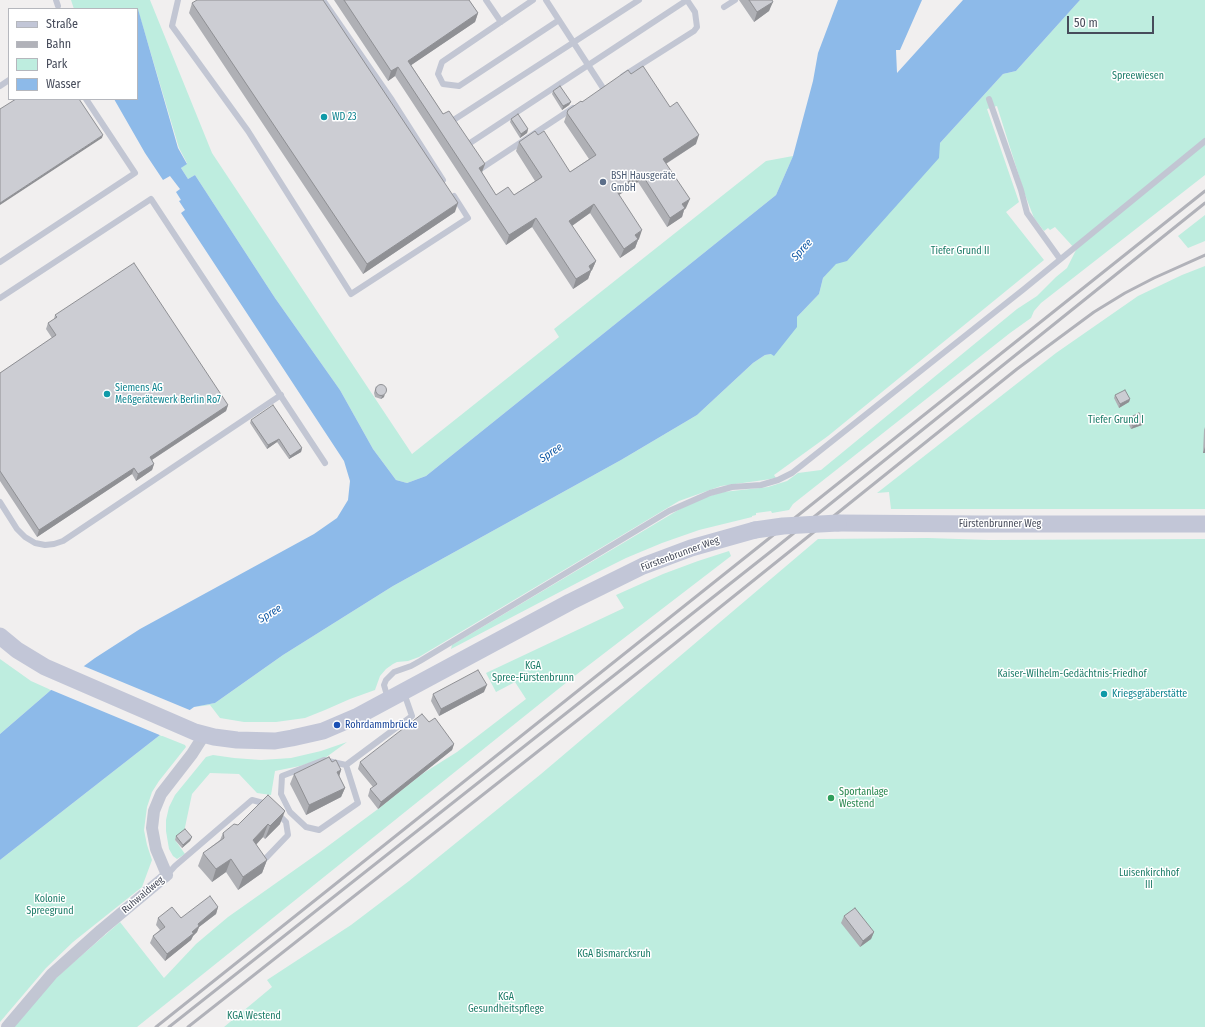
<!DOCTYPE html>
<meta charset="utf-8">
<style>
body{margin:0}
#map{position:relative;width:1205px;height:1027px;overflow:hidden;background:#f1efef;font-family:"Fira Sans Condensed",sans-serif}
canvas{display:block}
.legend{position:absolute;left:8px;top:8px;width:130px;height:92px;box-sizing:border-box;background:#fff;border:1px solid #b5b7bd;margin:0;padding:5px 7px;list-style:none;font-size:12px;color:#474c5b}
.legend li{display:flex;align-items:center;gap:8px;height:20px}
.legend b{width:20px;border:1px solid #b5b7bd}
.scale{position:absolute;left:1067px;top:16px;width:87px;height:18px;box-sizing:border-box;border:2px solid #474c5b;border-top:0;padding-left:5px;font-size:12px;line-height:14px;white-space:nowrap;color:#474c5b;-webkit-text-stroke:3px #fff;paint-order:stroke}
</style>
<div id="map">
<canvas width="1205" height="1027"></canvas>
<ul class="legend">
<li><b style="height:5px;background:#c2c6d7"></b>Straße</li>
<li><b style="height:5px;background:#b1b2b9"></b>Bahn</li>
<li><b style="height:11px;background:#beeddf"></b>Park</li>
<li><b style="height:11px;background:#8dbae9"></b>Wasser</li>
</ul>
<div class="scale">50 m</div>
</div>
<script>
const ctx = document.querySelector('canvas').getContext('2d');
ctx.lineJoin = 'round';
function fillPath(path, color) { ctx.fillStyle = color; ctx.fill(path, 'evenodd'); }
const poly = rows => new Path2D(rows.map(r => 'M' + r).join(''));
function strokePath(path, color, width, dash) { ctx.strokeStyle = color; ctx.lineWidth = width; ctx.lineCap = dash ? 'butt' : 'round'; ctx.setLineDash(dash || []); ctx.stroke(path); }
function label(font, color, halo, rows, align = 'center') {
  ctx.font = font + ' "Fira Sans Condensed",sans-serif'; ctx.lineWidth = 3; ctx.setLineDash([]); ctx.textBaseline = 'middle'; ctx.strokeStyle = halo; ctx.fillStyle = color; for (const [text, x, y, turn = 0] of rows) {
    ctx.save(); ctx.translate(x, y); ctx.rotate((+turn || 0) * Math.PI / 180); ctx.textAlign = isNaN(turn) ? turn : align; if (halo) ctx.strokeText(text, 0, 0); ctx.fillText(text, 0, 0); ctx.restore();
  }
}
const green = poly([
 [71,0,150,0,212,153,412,454,559,337,554,329,766,161,793,156,776,195,426,476,407,483,396,480,373,449,340,390,275,298,195,175,188,179,181,168,187,163,179,148,138,10,74,9],
 [1080,0,1205,0,1205,175,1041,303,1034,311,1031,318,1010,333,793,504,789,510,772,513,771,511,756,513,756,515,752,516,752,517,699,530,662,543,626,558,596,573,451,649,452,645,680,509,703,498,723,492,768,487,787,481,798,473,821,470,1017,309,1037,296,1056,277,1067,268,1076,250,1055,227,1050,230,1048,228,1044,231,1034,218,1024,192,997,106,987,109,1019,202,1006,212,1044,260,828,436,774,475,776,478,764,480,721,486,679,501,419,657,408,661,397,662,393,664,386,669,380,676,375,690,350,699,325,710,305,718,276,722,244,722,220,718,210,705,194,707,215,703,283,655,393,586,621,460,697,415,753,363,765,355,771,354,797,317,819,294,823,278,940,143,1003,74,1016,71],
 [1205,215,1205,241,1188,248,1178,236],
 [1205,266,1205,509,891,509,889,492,877,493,1056,353,1138,296,1182,275],
 [928,538,989,540,1205,539,1205,1027,224,1027,272,987,267,980,351,925,409,881,541,774,818,539],
 [729,551,731,556,572,678,137,1027,14,1027,53,981,67,968,120,922,164,978,196,944,228,917,320,852,378,809,422,774,457,752,526,699,515,682,496,692,486,673,624,608,616,595,663,574,698,561],
 [0,659,31,681,51,690,0,734],
 [160,735,185,745,186,747,159,781,152,792,147,807,144,830,147,845,152,860,142,887,73,942,46,968,0,1022,0,860],
 [347,742,325,758,300,766,275,771,271,795,257,793,239,774,210,773,192,794,184,832,175,840,185,854,177,859,173,856,169,849,166,831,166,820,169,807,175,795,206,757,213,755,234,758,261,760,291,758,321,751]
]);
const water = poly([
 [838,0,922,0,900,50,896,50,897,73,963,0,1080,0,1016,71,1003,74,940,143,939,158,847,261,836,264,823,278,819,294,797,317,797,327,774,356,771,354,765,355,753,363,697,415,621,460,393,586,283,655,215,703,194,707,162,730,160,735,0,860,0,734,51,690,95,658,140,629,314,534,337,518,348,500,350,481,344,461,181,213,185,210,179,201,181,200,176,192,180,189,170,176,163,180,145,153,114,99,137,99,137,10,138,9,178,148,187,164,181,168,188,179,195,175,275,298,340,390,373,449,396,480,407,483,426,476,776,195,793,156,813,81,818,53]
]);
const pier = poly([
 [81,665,192,711,163,731,162,736,49,689]
]);
const lane = poly([
 [56,0,58,6],
 [178,0,172,26,248,131,351,294,468,218,454,196],
 [323,0,392,100,443,180],
 [486,0,501,22],
 [533,0,442,62,438,74,443,84,459,86,559,20],
 [546,0,603,88],
 [724,7,735,0],
 [623,76,694,31,697,27,695,12,687,0],
 [0,86,9,80],
 [989,99,1021,190,1027,213,1060,259],
 [454,124,452,121,639,0],
 [467,145,687,0],
 [480,164,482,168,573,108],
 [0,262,135,173,86,99],
 [0,298,151,199,325,463],
 [0,502,17,529,25,537,35,543,45,545,54,544,63,541,281,395],
 [388,699,384,685,386,680,394,672,411,666,420,661,669,511,710,493,732,487,761,485,778,480,792,473,1024,289,1205,141],
 [346,765,324,760,282,776,281,794,290,812,306,827,319,830,358,803,346,765,412,716,404,693],
 [266,858,288,835,286,822,277,813],
 [167,875,175,866,252,800,267,804]
]);
const street = poly([
 [7,1027,52,974,101,930,167,875,156,849,152,828,154,811,161,794,192,754,204,735]
]);
const secondary = poly([
 [838,523,980,524,1205,524],
 [0,636,17,650,45,667,195,732,214,737,237,740,275,741,292,738,323,731,358,716,570,602,643,566,691,548,755,530]
]);
const rail = poly([
 [156,1027,1205,191],
 [169,1027,774,549,1205,203],
 [188,1027,673,645,1017,369,1094,312,1125,293,1154,278,1205,255]
]);
const secondaryBridge = poly([
 [755,530,783,526,838,523]
]);
const wall = poly([
 [334,0,469,0,478,13,475,22,411,65,443,114,485,164,482,173,496,195,514,195,535,181,516,151,519,142,538,135,570,172,589,159,564,122,568,110,631,74,670,107,696,144,666,164,686,208,684,210,682,217,667,227,638,182,619,195,639,239,638,240,635,248,620,258,590,213,572,226,596,261,592,270,591,271,588,279,573,289,532,227,506,245,395,76,388,81],
 [739,0,772,0,769,11,754,22],
 [192,3,455,212,363,274,189,13],
 [553,91,571,102,569,105,562,110,552,94],
 [511,119,528,129,527,133,520,138,510,122],
 [55,315,228,405,226,411,152,460,154,464,152,470,136,481,132,474,37,537,0,481,0,373,52,338,46,329,48,323,54,319],
 [376,386,384,397,381,399,375,397,374,393],
 [1115,395,1130,399,1129,402,1119,408,1114,398],
 [1129,418,1143,422,1142,425,1131,429,1127,421],
 [251,420,302,448,301,452,289,459,277,442,267,449,250,423],
 [1205,427,1205,453,1203,453,1204,430],
 [484,692,439,716,431,701,433,694],
 [429,722,454,744,452,750,378,809,368,796,370,789,373,787,358,769,360,762],
 [332,762,341,770,339,776,345,788,341,797,306,815,290,784,294,774],
 [280,824,265,839,263,837,256,845,267,860,262,873,238,890,226,872,212,882,198,866,203,853,220,840,223,833,238,825],
 [176,836,192,837,190,841,182,848,175,840],
 [218,907,216,914,199,927,197,932,193,936,191,940,165,961,150,943,153,936,160,930,156,925,158,918,181,918],
 [844,916,874,932,871,939,860,947,841,923]
]);
const shadedWall = poly([
 [773,2,769,11,754,22,757,12],
 [478,13,475,22,404,70,408,61],
 [398,67,395,76,388,81,391,71],
 [571,102,569,105,562,110,563,106],
 [528,129,527,133,520,138,521,134],
 [103,135,102,138,0,205,0,203],
 [699,135,696,144,659,168,663,159],
 [485,164,481,174,479,168],
 [641,173,638,182,613,199,616,190],
 [690,199,686,208,684,210,682,217,667,227,670,218,682,204],
 [458,203,455,212,363,274,367,264],
 [594,204,590,213,566,230,569,221],
 [536,218,532,227,506,245,509,235],
 [642,230,639,239,638,240,635,248,620,258,624,249,635,235],
 [596,261,592,270,591,271,588,279,573,289,576,279,589,266],
 [385,394,384,397,381,399,382,396],
 [1130,399,1129,402,1119,408,1120,404],
 [228,405,226,411,147,463,150,457],
 [1143,422,1142,425,1131,429,1133,426],
 [279,439,277,442,267,449,268,445],
 [1205,447,1205,453,1203,453],
 [302,448,301,452,289,459,290,456],
 [154,464,152,470,136,481,138,474],
 [134,468,132,474,37,537,39,530],
 [487,685,484,692,439,716,441,709],
 [454,744,452,750,378,809,381,802],
 [341,770,338,780,337,772],
 [345,788,341,797,306,815,309,805],
 [285,811,280,824,265,839,270,826],
 [268,824,263,837,248,853,253,840],
 [192,837,190,841,182,848,183,845],
 [231,859,226,872,212,882,216,869],
 [267,860,262,873,238,890,243,877],
 [218,907,216,914,199,927,197,932,193,936,191,940,165,961,167,954,192,932,198,924],
 [874,932,871,939,860,947,863,941]
]);
const building = poly([
 [197,0,323,0,458,203,367,264,192,3,197,0],
 [344,0,469,0,478,13,408,61,443,114,449,111,485,164,479,168,496,195,508,187,514,195,542,177,519,142,535,131,538,135,544,131,570,172,596,155,567,113,568,110,581,101,582,102,628,70,631,74,643,66,670,107,677,102,699,135,663,159,690,199,682,204,685,208,670,218,641,173,616,190,642,230,635,235,638,239,624,249,594,204,569,221,596,261,589,266,591,270,576,279,536,218,509,235,398,67,391,71,344,0],
 [749,0,772,0,773,2,757,12,749,0],
 [560,86,571,102,563,106,553,91,560,86],
 [16,99,79,99,103,135,0,203,0,109,16,99],
 [518,114,528,129,521,134,511,119,518,114],
 [134,263,228,405,150,457,154,464,138,474,134,468,39,530,0,471,0,373,56,335,48,323,57,317,55,315,134,263],
 '375.5 390a5.5 5.5 0 1 1 11 0a5.5 5.5 0 1 1-11 0Z',
 [1125,390,1130,399,1120,404,1115,395,1125,390],
 [273,405,302,448,290,456,279,439,268,445,251,420,273,405],
 [1139,413,1143,422,1133,426,1129,418,1139,413],
 [478,670,487,685,441,709,433,694,478,670],
 [422,714,429,722,435,718,454,744,381,802,370,789,377,784,360,762,422,714],
 [329,757,332,762,336,760,341,770,337,772,345,788,309,805,294,774,329,757],
 [268,795,285,811,270,826,268,824,253,840,267,860,243,877,231,859,216,869,203,853,224,838,223,833,234,824,238,825,268,795],
 [185,829,192,837,183,845,176,836,185,829],
 [210,896,218,907,198,924,199,926,192,932,194,933,167,954,153,936,165,927,158,918,172,907,181,918,210,896],
 [855,908,874,932,863,941,844,916,855,908]
]);
const markers = [
 [324,117,4,"#0f9aa8"],
 [603,182,4,"#5c6f8a"],
 [107,394,4,"#0f9aa8"],
 [1104,694,4,"#0f9aa8"],
 [337,725,4,"#1a4fb4"],
 [831,798,4,"#2e9e5b"]
];
const parkNames = [
 ["Spreewiesen",1138,76],
 ["Tiefer Grund II",960,251],
 ["Tiefer Grund I",1116,420],
 ["KGA",533,666],
 ["Spree-Fürstenbrunn",533,678],
 ["Kaiser-Wilhelm-Gedächtnis-Friedhof",1072,674],
 ["Luisenkirchhof",1149,873],
 ["III",1149,885],
 ["Kolonie",50,899],
 ["Spreegrund",50,911],
 ["KGA Bismarcksruh",614,954],
 ["KGA",506,997],
 ["Gesundheitspflege",506,1009],
 ["KGA Westend",254,1016]
];
const cultureNames = [
 ["WD 23",332,117],
 ["Siemens AG",115,388],
 ["Meßgerätewerk Berlin Ro7",115,400],
 ["Kriegsgräberstätte",1112,694]
];
const serviceNames = [
 ["BSH Hausgeräte",611,176],
 ["GmbH",611,188]
];
const streetNames = [
 ["Fürstenbrunner Weg",1000,524],
 ["Fürstenbrunner Weg",680,554,-20],
 ["Ruhwaldweg",143,895,-40]
];
const transitNames = [
 ["Rohrdammbrücke",345,725]
];
const leisureNames = [
 ["Sportanlage",839,792],
 ["Westend",839,804]
];
const waterNames = [
 ["Spree",802,250,-48],
 ["Spree",551,453,-33],
 ["Spree",270,614,-31]
];
fillPath(green, '#beeddf');
fillPath(water, '#8dbae9');
fillPath(pier, '#f1efef');
strokePath(lane, '#c2c6d3', 6);
strokePath(street, '#c2c6d3', 12);
strokePath(secondary, '#c2c6d7', 17);
strokePath(rail, '#b1b2b9', 3);
strokePath(secondaryBridge, '#c2c6d7', 17);
fillPath(wall, '#afb0b5');
fillPath(shadedWall, '#8f9094');
fillPath(building, '#cccdd3');
strokePath(building, '#8f9094', 1);
for (const [x, y, r, color] of markers) { const dot = new Path2D(); dot.arc(x, y, r, 0, 2 * Math.PI); ctx.fillStyle = color; ctx.fill(dot); strokePath(dot, '#fff', 1.5); }
label('10px', '#1a7b67', '#fff', parkNames);
label('10px', '#0d838f', '#fff', cultureNames, 'left');
label('10px', '#4e5e75', '#fff', serviceNames, 'left');
label('10px', '#474c5b', '#fff', streetNames);
label('10px', '#164399', '#fff', transitNames, 'left');
label('10px', '#27864d', '#fff', leisureNames, 'left');
label('italic 11px', '#1159a5', '#fff', waterNames);
</script>
